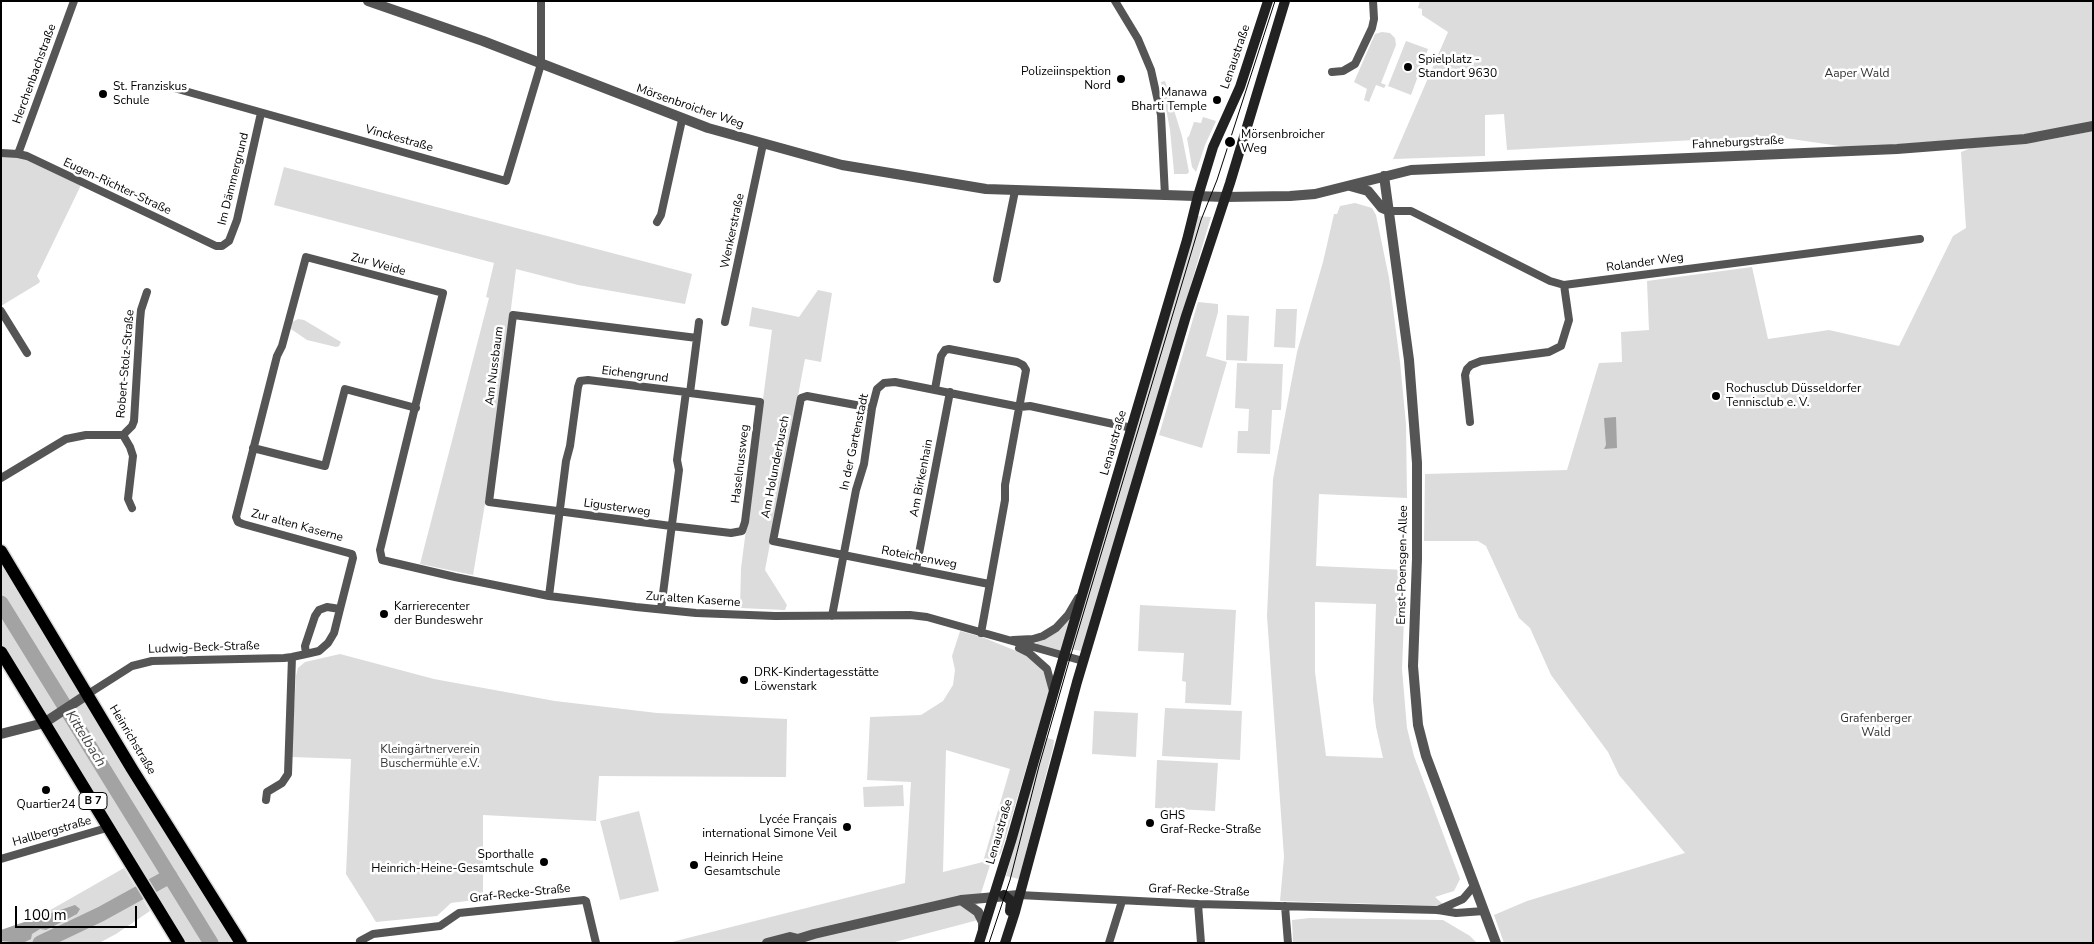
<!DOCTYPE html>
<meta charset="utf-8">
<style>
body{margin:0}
#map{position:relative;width:2094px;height:944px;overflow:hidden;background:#fff;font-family:"Nunito Sans",sans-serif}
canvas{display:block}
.frame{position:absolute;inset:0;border:2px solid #000;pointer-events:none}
.scale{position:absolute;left:15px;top:906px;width:122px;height:22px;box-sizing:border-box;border:2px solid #000;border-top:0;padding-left:6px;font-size:15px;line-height:18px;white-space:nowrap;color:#000;-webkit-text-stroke:4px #fff;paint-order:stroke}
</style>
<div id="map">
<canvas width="2094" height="944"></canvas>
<div class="frame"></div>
<div class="scale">100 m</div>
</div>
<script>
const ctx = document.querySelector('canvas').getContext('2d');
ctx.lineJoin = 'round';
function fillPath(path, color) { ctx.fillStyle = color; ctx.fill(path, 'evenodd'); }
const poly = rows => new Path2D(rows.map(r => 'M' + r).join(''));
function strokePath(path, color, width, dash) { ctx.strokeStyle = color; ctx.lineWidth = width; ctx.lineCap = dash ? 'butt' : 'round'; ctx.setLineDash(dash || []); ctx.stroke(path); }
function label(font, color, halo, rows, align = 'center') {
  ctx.font = font + ' "Nunito Sans",sans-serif'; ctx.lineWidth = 5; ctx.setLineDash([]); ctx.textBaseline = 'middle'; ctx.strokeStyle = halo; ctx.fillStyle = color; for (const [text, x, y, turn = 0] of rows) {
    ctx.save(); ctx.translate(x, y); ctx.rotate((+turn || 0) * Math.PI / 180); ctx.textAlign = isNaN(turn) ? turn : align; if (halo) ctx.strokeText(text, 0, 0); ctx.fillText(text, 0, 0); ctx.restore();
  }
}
const green = poly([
 [1420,1,2093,1,2093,123,2050,132,1853,148,1771,136,1507,150,1504,114,1485,115,1485,156,1393,159,1448,32,1422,15,1422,9,1418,8],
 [1382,32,1390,33,1395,38,1396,45,1381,83,1386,85,1384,88,1376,85,1369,102,1364,100,1367,89,1354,82,1375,34],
 [1406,41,1428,49,1411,95,1388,86],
 [1165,81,1182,136,1189,172,1187,174,1174,174,1174,172,1170,130,1161,82],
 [1203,117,1216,121,1205,145,1196,172,1192,167,1187,138,1189,136,1194,122,1201,123],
 [2093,131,2093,943,1504,943,1494,915,1527,901,1685,853,1619,775,1608,752,1551,675,1530,628,1519,618,1486,546,1478,541,1424,541,1425,474,1567,470,1599,363,1622,362,1621,332,1649,330,1647,281,1752,267,1768,339,1829,330,1899,346,1953,236,1966,228,1961,152,1971,148,2043,141],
 [1,154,18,155,82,183,37,276,40,281,39,283,1,306],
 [284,167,692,274,685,304,578,285,516,269,490,474,473,575,420,564,489,298,486,297,494,263,274,205],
 [1355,203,1372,208,1376,215,1389,278,1400,362,1406,424,1407,498,1319,494,1316,566,1406,570,1402,669,1407,728,1414,756,1460,879,1454,891,1435,897,1445,906,1280,901,1284,857,1267,616,1273,479,1297,352,1323,262,1334,214,1337,214,1340,206],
 [1315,602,1376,604,1373,700,1376,727,1383,758,1326,756,1315,672],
 [1197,216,1211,217,1082,650,1081,651,1070,649],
 [818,290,832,293,821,362,805,359,765,570,787,605,785,610,740,608,741,568,772,330,749,326,752,307,799,317],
 [1198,302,1218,304,1218,312,1206,356,1227,362,1202,448,1159,435],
 [1276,309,1297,309,1295,348,1274,347],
 [1227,315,1249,316,1247,361,1226,360],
 [298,319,304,320,341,342,339,346,336,347,307,340,291,329,292,322],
 [1237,363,1283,364,1281,410,1272,410,1270,454,1237,453,1238,431,1248,431,1249,409,1235,408],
 [1,555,239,943,183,943,1,649],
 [1140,605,1236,610,1231,705,1185,703,1186,682,1182,681,1184,653,1138,651],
 [1072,618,1063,650,1056,651,1036,645,1037,641],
 [960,631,982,637,1031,657,1045,670,1050,688,1001,853,990,865,976,909,978,920,891,943,668,943,905,883,911,782,867,780,870,717,921,715,943,701,953,685,955,670,952,656],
 [946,750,1010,769,983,862,943,872],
 [340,654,434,679,555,701,657,713,787,719,786,777,599,776,596,821,483,815,483,899,451,903,437,916,376,922,346,874,351,759,291,757,296,676,298,668,305,662],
 [1165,708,1242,711,1240,760,1162,756],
 [1094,711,1138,713,1136,757,1092,754],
 [1044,737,1054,740,1053,748,1019,879,1006,876],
 [1157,760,1218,763,1215,811,1155,808],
 [903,785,904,806,864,807,863,787],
 [639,811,659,891,620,900,600,821],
 [124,868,150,911,116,934,99,943,1,943,1,930,38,917],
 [1310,918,1443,920,1470,936,1477,943,1293,943,1292,920]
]);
const water = poly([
 [1616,417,1617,448,1604,449,1606,445,1604,418],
 [75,905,80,909,77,914,46,930,40,929,32,934,31,939,23,943,1,941,1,930]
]);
const river = poly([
 [1,603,211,943],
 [40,943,101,914,170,876]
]);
const minor = poly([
 [1115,1,1138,39,1151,70,1161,115,1165,196],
 [1332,72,1343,71,1355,64,1372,28,1374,19,1373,1],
 [167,86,506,181,541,64,541,1],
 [1,153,18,154,27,156,162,220,216,246,222,246,229,241,237,220,261,113],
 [18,154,74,1],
 [1389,211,1411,211,1550,281,1564,285,1920,239],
 [657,222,661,215,682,120],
 [997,279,1015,191],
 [1,311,27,353],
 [725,322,763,144],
 [697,338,699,322],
 [935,389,941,356,945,350,949,349,1017,362,1023,365,1026,370,1005,485,1005,500,981,633],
 [686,392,690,393,760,402,745,522,742,531,731,533,671,526,489,502,513,315,697,338,690,393],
 [872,408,807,396,801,398,773,541,989,584],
 [1470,422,1465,375,1467,369,1471,365,1481,361,1549,352,1561,346,1569,320,1564,285],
 [123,435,132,426,134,421,140,321,141,310,147,292],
 [253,448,325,466,345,389,416,408],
 [1,478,66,439,86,435,123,435,130,447,133,456,128,499,132,508],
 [916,569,950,392],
 [549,596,566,461,570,446,578,387,580,381,588,380,686,392,677,460,679,470,661,609],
 [340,609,353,558,352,554,243,524,238,522,236,517,277,356,282,346,306,257,443,293,380,550,382,560,455,577,549,596,636,607,696,613,775,616,910,615,927,617,1083,661],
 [832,616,856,490,864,464,872,408,877,389,884,383,895,382,1020,407,1030,406,1132,428],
 [1013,640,1033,639,1043,636,1056,628,1068,615,1078,598],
 [1019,648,1029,653,1047,669,1053,691],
 [88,694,132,666,152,661,284,658,292,657,306,654,319,651,328,643,334,633,340,609,327,607,319,610,315,616,305,646,306,654],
 [266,800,267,792,282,783,288,774,292,657],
 [1,859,110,827],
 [1019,895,1198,904,1438,910,1456,913,1484,911],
 [1198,904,1201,943],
 [1285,906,1288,943],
 [1438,910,1463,899,1474,886],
 [360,941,373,934,440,926,459,913,584,900,586,901,596,943],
 [1109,943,1122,901]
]);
const tertiary = poly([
 [368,1,483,41,708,128,842,165,986,189,1225,197,1290,196,1315,194,1411,170,1897,149,2025,139,2093,126],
 [1384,176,1409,360,1417,463,1417,559,1413,666,1418,725,1426,756,1496,943],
 [1350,186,1368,191,1382,208,1389,211],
 [1,734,44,723,88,694],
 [961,900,978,912,983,922,983,930],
 [767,943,790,937,798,939],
 [794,943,798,939,814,934,961,900,1019,895]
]);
const secondary = poly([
 [1004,895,1011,901,1010,911],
 [979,943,1011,841,1064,656,1187,240,1198,196,1213,147,1240,87,1268,1],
 [1005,943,1015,912,1077,682,1186,316,1230,183,1285,1]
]);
const primary = poly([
 [1,551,132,769,241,943],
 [1,652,179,943]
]);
const tram = poly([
 [989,943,1010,880,1039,766,1070,658,1201,220,1217,180,1275,1]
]);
const markers = [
 [1408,67,5,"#000"],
 [1121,79,5,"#000"],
 [103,94,5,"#000"],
 [1217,100,5,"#000"],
 [1230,142,6,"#000"],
 [1716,396,5,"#000"],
 [384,614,5,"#000"],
 [744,680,5,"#000"],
 [46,790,5,"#000"],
 [1150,823,5,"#000"],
 [847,827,5,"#000"],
 [544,862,5,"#000"],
 [694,865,5,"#000"]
];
const shields = [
 [93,801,28]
];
const shieldNames = [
 ["B 7",93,801]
];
const streetNames = [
 ["Lenaustraße",1236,57,-71],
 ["Herchenbachstraße",35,74,-70],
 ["Mörsenbroicher Weg",690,107,19],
 ["Vinckestraße",399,139,16],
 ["Fahneburgstraße",1738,143,-3],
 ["Im Dämmergrund",234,179,-76],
 ["Eugen-Richter-Straße",117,187,25],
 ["Wenkerstraße",733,231,-78],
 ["Rolander Weg",1645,263,-8],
 ["Zur Weide",378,265,15],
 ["Robert-Stolz-Straße",126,364,-85],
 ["Am Nussbaum",495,366,-83],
 ["Eichengrund",635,375,7],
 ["In der Gartenstadt",855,442,-78],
 ["Lenaustraße",1114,443,-74],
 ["Haselnussweg",741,464,-83],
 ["Am Holunderbusch",776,467,-79],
 ["Am Birkenhain",922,478,-79],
 ["Ligusterweg",617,508,8],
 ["Zur alten Kaserne",297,526,15],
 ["Roteichenweg",919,558,11],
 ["Ernst-Poensgen-Allee",1403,565,-89],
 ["Zur alten Kaserne",693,600,4],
 ["Ludwig-Beck-Straße",204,648,-2],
 ["Heinrichstraße",132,740,59],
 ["Hallbergstraße",52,832,-16],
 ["Lenaustraße",1000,832,-74],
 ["Graf-Recke-Straße",1199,891,2],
 ["Graf-Recke-Straße",520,894,-6]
];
const poiNames = [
 ["Spielplatz -",1418,60],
 ["Standort 9630",1418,74],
 ["Polizeiinspektion",1111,72,"right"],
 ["Nord",1111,86,"right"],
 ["St. Franziskus",113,87],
 ["Schule",113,101],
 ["Manawa",1207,93,"right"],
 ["Bharti Temple",1207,107,"right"],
 ["Mörsenbroicher",1241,135],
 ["Weg",1241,149],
 ["Rochusclub Düsseldorfer",1726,389],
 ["Tennisclub e. V.",1726,403],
 ["Karrierecenter",394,607],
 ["der Bundeswehr",394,621],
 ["DRK-Kindertagesstätte",754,673],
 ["Löwenstark",754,687],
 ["Quartier24",46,805,"center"],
 ["GHS",1160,816],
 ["Graf-Recke-Straße",1160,830],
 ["Lycée Français",837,820,"right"],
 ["international Simone Veil",837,834,"right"],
 ["Sporthalle",534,855,"right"],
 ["Heinrich-Heine-Gesamtschule",534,869,"right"],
 ["Heinrich Heine",704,858],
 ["Gesamtschule",704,872]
];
const parkNames = [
 ["Aaper Wald",1857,74],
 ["Grafenberger",1876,719],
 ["Wald",1876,733],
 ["Kleingärtnerverein",430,750],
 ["Buschermühle e.V.",430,764]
];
const waterNames = [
 ["Kittelbach",85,739,58]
];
fillPath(green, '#dcdcdc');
fillPath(water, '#a3a3a3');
strokePath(river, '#a3a3a3', 15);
strokePath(primary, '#dbdbdb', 15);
strokePath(minor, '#555', 8);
strokePath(tertiary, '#555', 10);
strokePath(secondary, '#222', 10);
strokePath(primary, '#000', 12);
strokePath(tram, '#000', 1);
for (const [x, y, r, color] of markers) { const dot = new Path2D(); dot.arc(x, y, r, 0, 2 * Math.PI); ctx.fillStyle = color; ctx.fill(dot); strokePath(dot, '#fff', 2); }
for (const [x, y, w] of shields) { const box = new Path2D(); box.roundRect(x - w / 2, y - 8.5, w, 17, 4); ctx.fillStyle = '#fff'; ctx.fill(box); strokePath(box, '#000', 1); }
label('bold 11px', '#000', null, shieldNames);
label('12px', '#000', '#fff', streetNames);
label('12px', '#000', '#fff', poiNames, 'left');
label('12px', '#333', '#fff', parkNames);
label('italic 14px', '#444', '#fff', waterNames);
</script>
